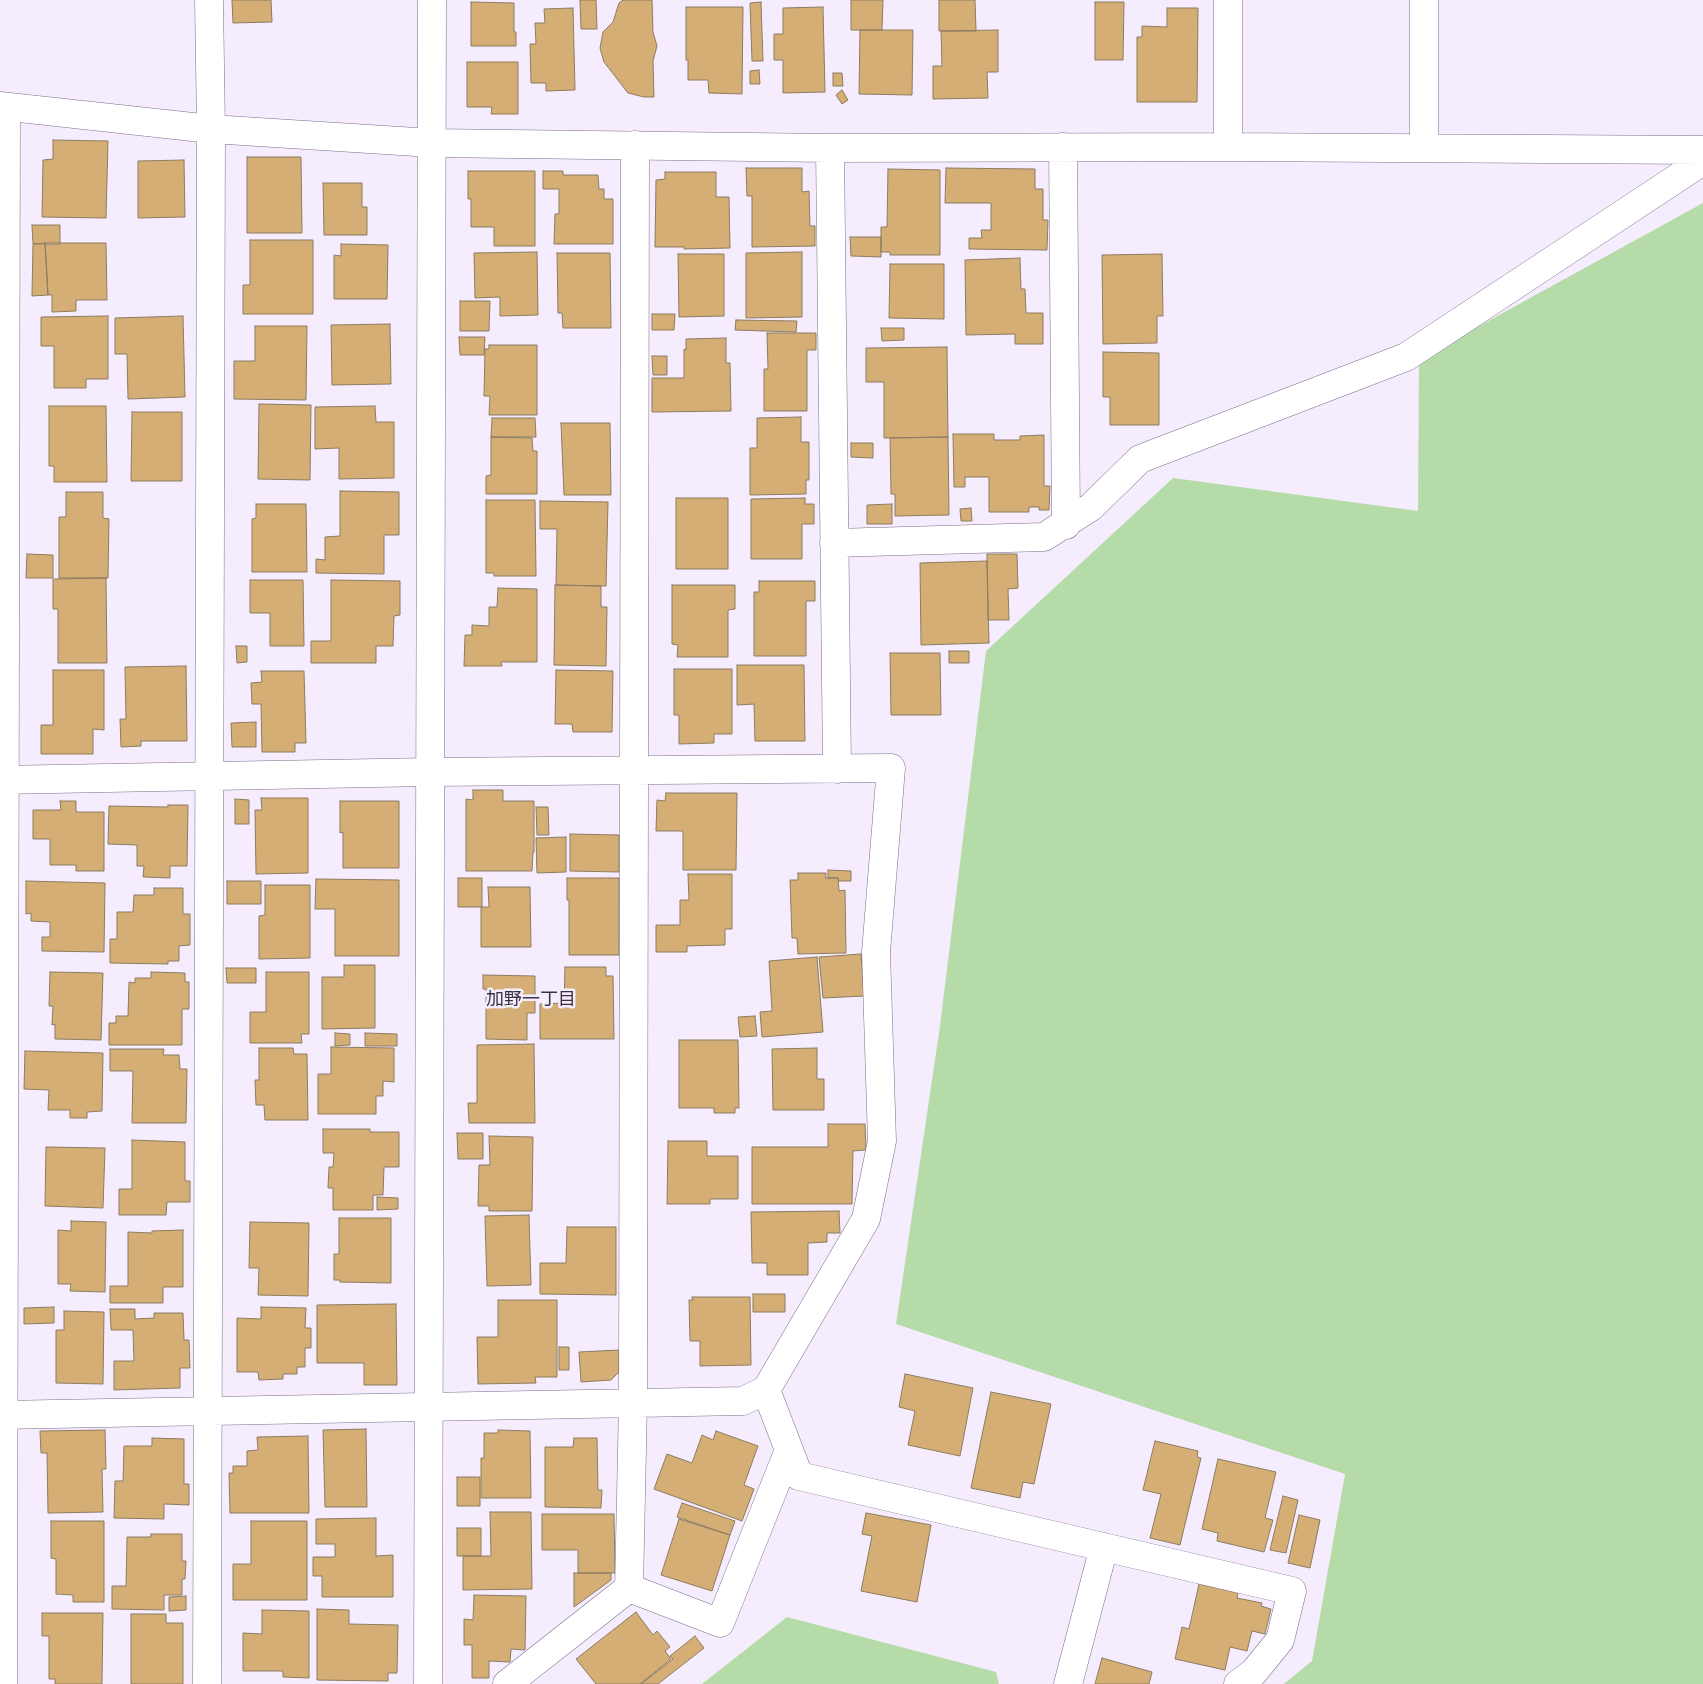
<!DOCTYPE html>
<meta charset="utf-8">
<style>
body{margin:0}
canvas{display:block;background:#f5ecfe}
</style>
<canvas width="1703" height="1684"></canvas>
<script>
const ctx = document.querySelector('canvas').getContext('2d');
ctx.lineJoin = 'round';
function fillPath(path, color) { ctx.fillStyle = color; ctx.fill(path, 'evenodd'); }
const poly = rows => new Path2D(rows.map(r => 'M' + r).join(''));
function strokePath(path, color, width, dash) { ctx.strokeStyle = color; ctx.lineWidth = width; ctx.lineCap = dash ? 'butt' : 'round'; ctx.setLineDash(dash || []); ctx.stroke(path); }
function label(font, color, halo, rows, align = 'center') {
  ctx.font = font + ' "Roboto Serif","Noto Sans JP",serif'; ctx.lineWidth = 5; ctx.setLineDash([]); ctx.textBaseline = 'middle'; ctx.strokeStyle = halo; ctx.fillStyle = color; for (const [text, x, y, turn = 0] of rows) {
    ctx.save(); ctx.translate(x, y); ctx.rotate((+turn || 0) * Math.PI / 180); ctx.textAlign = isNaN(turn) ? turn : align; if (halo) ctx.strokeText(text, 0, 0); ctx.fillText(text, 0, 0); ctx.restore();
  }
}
const green = poly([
 [1703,203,1703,1684,1284,1684,1312,1661,1345,1474,896,1324,940,1026,986,651,1173,478,1418,511,1419,359],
 [787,1617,996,1672,999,1684,702,1684]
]);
const building = poly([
 [232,0,271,0,272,22,233,23,232,0],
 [580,0,596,0,597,29,581,29,580,0],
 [623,0,652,0,653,32,657,46,653,61,654,97,644,97,628,93,604,62,600,48,603,32,613,22,619,3,623,0],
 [851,0,883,0,882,30,851,30,851,0],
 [939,0,975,0,976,31,939,31,939,0],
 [471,2,514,3,514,32,516,32,516,46,471,46,471,2],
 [761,2,763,61,752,61,750,3,761,2],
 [1095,2,1124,2,1123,60,1095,60,1095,2],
 [686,7,743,7,742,94,709,93,708,80,688,80,688,60,686,60,686,7],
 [823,7,825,92,783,93,783,60,774,60,774,34,783,34,783,8,823,7],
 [573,8,575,90,546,91,546,83,531,83,530,44,536,44,535,23,545,23,544,9,573,8],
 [1167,8,1198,8,1197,102,1137,102,1137,37,1142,37,1142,26,1167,27,1167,8],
 [860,30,913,30,912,95,859,94,860,30],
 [998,30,998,72,987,72,988,98,933,99,933,66,942,66,941,31,998,30],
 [467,62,518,62,518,114,491,114,492,107,467,107,467,62],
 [759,70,760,84,750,84,750,71,759,70],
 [833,73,842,73,843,86,833,86,833,73],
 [842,90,848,100,842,104,836,95,842,90],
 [53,140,108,141,106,218,42,217,43,160,53,159,53,140],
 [247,157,301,157,302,233,247,233,247,157],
 [184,160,185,217,138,218,138,161,184,160],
 [746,168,802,168,802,192,809,191,810,226,815,226,815,246,752,247,752,196,747,196,746,168],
 [946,168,1035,169,1035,189,1043,189,1043,220,1048,220,1047,250,969,249,969,238,982,238,981,230,991,230,991,203,945,203,946,168],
 [888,169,940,170,940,255,890,255,890,252,881,252,881,227,887,227,888,169],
 [468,171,535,171,535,246,494,246,494,227,471,227,471,199,468,199,468,171],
 [543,171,563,171,563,175,598,175,599,189,604,189,604,199,613,199,613,244,554,244,555,214,559,214,559,189,543,189,543,171],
 [665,172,716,172,716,197,729,197,730,248,684,249,685,247,655,247,656,180,665,179,665,172],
 [323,183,362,183,362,207,367,207,367,235,324,235,323,183],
 [32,225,60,225,60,244,33,244,32,225],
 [850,237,881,237,881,257,851,256,850,237],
 [250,240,313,240,313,314,243,314,243,285,250,285,250,240],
 [45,243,48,295,32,296,33,244,45,243],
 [45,243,106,243,107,300,76,300,76,311,52,312,52,295,48,295,45,243],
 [341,244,388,245,387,299,334,299,334,255,341,256,341,244],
 [537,252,538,315,500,316,500,297,475,298,474,253,537,252],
 [802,252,802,317,746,318,746,253,802,252],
 [557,253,610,253,611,328,563,328,562,313,558,313,557,253],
 [678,254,724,254,724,316,679,317,678,254],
 [1162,254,1163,316,1157,316,1157,343,1103,344,1102,255,1162,254],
 [1020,258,1021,289,1025,289,1026,313,1043,313,1043,344,1015,344,1015,334,966,335,965,260,1020,258],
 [890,264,944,264,944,319,889,318,890,264],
 [460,301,490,301,489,331,460,331,460,301],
 [652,314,675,314,674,330,652,330,652,314],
 [108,316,108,379,86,379,86,388,54,388,54,346,41,346,41,317,108,316],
 [183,316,185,397,128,399,127,354,115,354,115,318,183,316],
 [736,320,797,321,796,332,735,330,736,320],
 [390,324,391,384,332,385,331,325,390,324],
 [255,326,307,326,306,400,234,399,234,361,255,361,255,326],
 [881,328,904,328,904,340,882,341,881,328],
 [767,333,816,333,816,350,807,350,807,411,764,411,764,369,768,369,767,333],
 [459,337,485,337,484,355,460,355,459,337],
 [726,338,726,363,730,363,731,411,652,412,652,378,684,378,684,349,686,350,686,339,726,338],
 [489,345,537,345,537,415,489,415,490,396,484,396,485,349,489,349,489,345],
 [947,347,948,437,884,438,884,382,866,382,866,348,947,347],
 [1103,352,1159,353,1159,425,1110,425,1110,397,1103,397,1103,352],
 [652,356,667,356,667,375,653,375,652,356],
 [259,404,311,405,310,480,258,479,259,404],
 [49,406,106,406,107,482,54,482,54,466,49,466,49,406],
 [375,406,376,422,394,422,394,478,339,479,339,448,315,449,315,407,375,406],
 [132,412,182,412,182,481,131,481,132,412],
 [801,417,801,442,809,442,809,480,806,480,806,494,750,495,750,448,757,448,757,418,801,417],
 [492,418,535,418,536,437,491,437,492,418],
 [561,423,610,423,611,495,564,495,561,423],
 [953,434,994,434,994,440,1020,440,1020,436,1044,435,1044,486,1050,486,1049,510,1039,510,1039,507,1029,507,1029,512,989,512,989,477,965,477,965,487,954,487,953,434],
 [491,437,532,438,533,451,537,451,537,494,486,494,486,476,491,475,491,437],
 [948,437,949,515,895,516,895,494,891,494,890,438,948,437],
 [851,443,873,443,873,458,851,457,851,443],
 [340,491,399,492,399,535,384,535,384,574,316,573,316,559,325,560,325,537,340,536,340,491],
 [66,492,103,492,103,518,109,519,108,578,59,578,59,517,66,517,66,492],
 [676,498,728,498,728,569,676,569,676,498],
 [805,498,805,504,814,504,814,524,802,524,802,559,751,559,751,499,805,498],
 [486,500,535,500,536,576,494,576,494,573,486,573,486,500],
 [540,501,608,502,606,586,556,585,557,529,540,529,540,501],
 [256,504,306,504,307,572,252,572,252,519,256,518,256,504],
 [892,504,892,524,867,524,867,505,892,504],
 [971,508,972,521,961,521,960,509,971,508],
 [27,554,53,555,53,578,26,578,27,554],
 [987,554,1017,554,1018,588,1008,589,1009,620,988,620,987,554],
 [987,561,989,643,921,645,920,563,987,561],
 [106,578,107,663,58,663,58,609,53,609,53,579,106,578],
 [250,580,303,580,304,646,270,646,270,613,250,613,250,580],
 [331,580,400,581,400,615,394,616,393,646,376,646,376,663,311,663,311,641,331,641,331,580],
 [759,581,815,581,815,601,806,601,806,656,754,656,754,592,759,592,759,581],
 [555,585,601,586,601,607,607,607,606,666,554,665,555,585],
 [672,585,735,585,735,609,728,610,728,657,677,657,678,645,672,644,672,585],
 [498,588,537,589,537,662,501,662,502,666,464,666,465,635,472,635,472,625,489,626,489,607,497,607,498,588],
 [236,646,247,646,247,662,237,663,236,646],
 [949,651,969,651,969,663,949,663,949,651],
 [890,653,940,653,941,715,891,715,890,653],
 [737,665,804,665,805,741,755,741,754,704,737,705,737,665],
 [186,666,187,741,141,741,141,746,121,747,120,719,126,719,125,667,186,666],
 [674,669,732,669,732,734,714,734,714,743,679,744,679,715,674,715,674,669],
 [53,670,104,670,104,730,93,729,93,754,41,754,41,725,53,725,53,670],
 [556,670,613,671,612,732,573,732,572,724,555,724,556,670],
 [261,671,304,671,306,743,295,743,295,752,262,752,261,704,252,704,251,683,262,682,261,671],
 [256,722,256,747,232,747,231,723,256,722],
 [473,790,503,790,503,801,534,801,534,852,533,852,532,871,466,871,466,799,473,800,473,790],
 [666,793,737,793,736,870,683,870,683,831,656,831,657,800,665,801,666,793],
 [261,798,308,798,308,873,256,874,255,810,262,810,261,798],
 [235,799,249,800,249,824,235,824,235,799],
 [60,801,76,801,76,812,104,812,104,871,76,871,76,865,50,865,50,839,33,839,33,810,61,810,60,801],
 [340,801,399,801,399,868,343,868,343,832,340,833,340,801],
 [168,805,188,805,187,866,170,866,170,878,143,877,144,866,137,866,137,845,108,844,109,806,168,807,168,805],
 [536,807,548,807,549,835,537,835,536,807],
 [570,834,619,835,619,872,570,871,570,834],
 [566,837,566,872,537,873,536,838,566,837],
 [828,870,851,871,851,881,839,881,838,878,828,878,828,870],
 [798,873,826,873,826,878,838,878,839,891,845,890,846,953,798,954,797,938,792,938,790,880,798,880,798,873],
 [688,874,732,874,732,929,725,929,725,945,687,946,687,952,656,952,656,925,680,925,680,900,689,900,688,874],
 [458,878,482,878,482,907,458,907,458,878],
 [567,878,619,878,619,955,569,955,569,900,567,900,567,878],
 [316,879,399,880,399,956,335,956,335,909,315,909,316,879],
 [26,881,105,883,104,952,42,951,42,937,50,937,50,922,31,921,31,913,26,914,26,881],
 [227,881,261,881,261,904,227,904,227,881],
 [265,885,310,885,310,958,259,959,259,916,265,915,265,885],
 [488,887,530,887,531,947,481,947,481,907,489,907,488,887],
 [154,888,183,888,183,914,190,914,190,945,179,946,179,961,168,961,168,964,110,963,110,939,117,939,117,912,133,912,134,895,154,895,154,888],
 [861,954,864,996,823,998,819,957,861,954],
 [817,957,823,1032,762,1037,760,1012,772,1011,769,961,817,957],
 [344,965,375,965,375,1028,322,1029,322,977,344,977,344,965],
 [565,967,606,967,606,976,613,976,614,1039,540,1039,540,1004,564,1003,565,967],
 [226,968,256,968,256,983,227,983,226,968],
 [50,972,103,973,101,1040,55,1039,55,1024,52,1025,53,1006,49,1006,50,972],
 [151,972,185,973,185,982,189,982,189,1009,182,1009,182,1045,109,1045,109,1023,116,1023,116,1016,128,1016,129,982,135,983,135,978,151,978,151,972],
 [266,972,309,972,309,1034,301,1034,302,1043,250,1043,250,1012,266,1012,266,972],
 [483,975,535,976,535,1013,527,1013,527,1040,486,1039,486,989,483,989,483,975],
 [755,1016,757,1036,740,1037,738,1017,755,1016],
 [335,1033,350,1034,350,1045,335,1046,335,1033],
 [365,1033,397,1034,397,1046,365,1046,365,1033],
 [679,1040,738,1040,739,1108,735,1108,735,1113,714,1113,714,1108,679,1108,679,1040],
 [534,1044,535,1123,469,1123,468,1103,477,1103,477,1045,534,1044],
 [331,1047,394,1048,394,1082,383,1081,383,1096,376,1096,376,1114,318,1114,318,1074,331,1074,331,1047],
 [259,1048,293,1048,294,1054,307,1054,308,1120,265,1120,264,1105,256,1105,255,1080,259,1080,259,1048],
 [817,1048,817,1079,824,1079,824,1110,773,1110,772,1049,817,1048],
 [110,1049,164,1049,163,1055,179,1055,180,1069,187,1069,186,1123,132,1123,133,1071,110,1071,110,1049],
 [25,1051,103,1053,102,1111,87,1112,87,1118,70,1118,70,1110,48,1110,49,1090,24,1089,25,1051],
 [828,1124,865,1124,866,1150,853,1151,852,1204,752,1204,752,1147,828,1147,828,1124],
 [323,1129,370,1129,370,1132,399,1132,399,1167,384,1167,383,1195,373,1195,373,1210,333,1210,333,1188,328,1188,329,1167,333,1167,334,1153,323,1153,323,1129],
 [457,1133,483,1133,483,1159,458,1159,457,1133],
 [489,1136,533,1137,532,1211,489,1211,489,1206,478,1206,479,1165,490,1165,489,1136],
 [132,1140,185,1142,185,1181,190,1181,190,1202,167,1202,166,1215,119,1215,119,1189,132,1189,132,1140],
 [668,1141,707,1141,707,1156,738,1156,738,1199,710,1199,710,1204,667,1204,668,1141],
 [46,1147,105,1148,103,1208,45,1206,46,1147],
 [377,1197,398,1198,398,1209,377,1210,377,1197],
 [839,1211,840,1233,827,1233,827,1242,808,1243,808,1275,767,1275,767,1263,752,1263,751,1212,839,1211],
 [529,1215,531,1285,487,1286,485,1216,529,1215],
 [339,1218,391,1218,391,1283,340,1282,340,1280,334,1280,334,1254,339,1254,339,1218],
 [71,1221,106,1222,105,1292,70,1291,71,1284,58,1284,58,1230,71,1231,71,1221],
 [250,1222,309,1223,308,1296,258,1295,259,1268,249,1268,250,1222],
 [567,1227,616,1227,616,1295,540,1294,540,1263,566,1263,567,1227],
 [183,1230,183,1287,163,1287,163,1303,110,1303,110,1286,128,1286,128,1232,152,1233,152,1231,183,1230],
 [753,1294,785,1294,785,1312,753,1312,753,1294],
 [692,1297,750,1297,751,1365,700,1366,700,1341,690,1341,689,1300,693,1300,692,1297],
 [498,1300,557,1300,557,1377,535,1377,536,1383,478,1384,477,1337,498,1337,498,1300],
 [396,1304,397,1385,364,1385,364,1363,317,1363,317,1305,396,1304],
 [54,1307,54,1323,24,1324,24,1308,54,1307],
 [261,1307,306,1308,305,1328,311,1328,311,1348,305,1348,305,1367,297,1367,297,1374,283,1374,283,1379,259,1380,258,1372,237,1372,237,1318,261,1319,261,1307],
 [110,1309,135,1309,135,1319,154,1318,154,1313,183,1313,184,1340,189,1340,190,1368,180,1368,180,1388,114,1390,114,1361,134,1361,133,1330,111,1330,110,1309],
 [64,1311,104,1312,103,1384,56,1383,56,1330,64,1330,64,1311],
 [559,1347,569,1347,569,1370,559,1370,559,1347],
 [619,1350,619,1372,611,1380,581,1382,579,1352,619,1350],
 [905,1374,973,1388,960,1456,908,1445,915,1411,899,1407,905,1374],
 [991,1392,1051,1404,1034,1484,1023,1482,1020,1498,971,1488,991,1392],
 [366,1429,367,1507,325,1507,323,1430,366,1429],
 [105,1430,106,1469,102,1469,103,1512,48,1513,47,1453,41,1453,40,1431,105,1430],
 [498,1430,530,1431,531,1498,481,1498,481,1458,484,1458,484,1433,498,1433,498,1430],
 [716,1431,758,1446,744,1485,754,1489,742,1521,654,1489,667,1454,692,1463,702,1435,713,1440,716,1431],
 [308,1436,309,1513,230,1513,229,1473,233,1473,233,1466,247,1466,247,1451,258,1450,257,1437,308,1436],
 [152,1438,184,1439,184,1484,189,1484,189,1505,164,1504,164,1519,114,1518,115,1481,123,1481,124,1446,152,1446,152,1438],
 [574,1438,597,1438,598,1490,602,1490,601,1508,545,1507,545,1447,573,1447,574,1438],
 [1155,1441,1198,1451,1197,1457,1201,1458,1180,1545,1150,1538,1161,1494,1143,1490,1155,1441],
 [1218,1459,1276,1472,1265,1518,1273,1520,1264,1552,1217,1541,1218,1533,1202,1529,1218,1459],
 [457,1477,480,1477,480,1506,457,1506,457,1477],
 [1283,1496,1298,1500,1286,1553,1270,1550,1283,1496],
 [682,1503,735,1521,730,1535,677,1517,682,1503],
 [490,1512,531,1512,532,1589,463,1590,463,1556,491,1556,490,1512],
 [866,1513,931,1525,917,1602,861,1591,872,1536,862,1534,866,1513],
 [542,1514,614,1514,615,1573,578,1573,578,1550,542,1550,542,1514],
 [1299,1515,1320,1520,1310,1568,1288,1563,1299,1515],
 [376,1518,376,1556,393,1555,393,1597,322,1597,322,1576,313,1576,313,1557,335,1557,335,1544,316,1544,316,1519,376,1518],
 [679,1519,730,1535,712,1591,661,1575,679,1519],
 [51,1521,104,1521,104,1602,73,1602,73,1595,56,1594,56,1559,51,1558,51,1521],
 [251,1521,307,1521,307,1600,233,1600,233,1564,251,1564,251,1521],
 [457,1528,481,1528,481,1556,457,1556,457,1528],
 [151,1534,182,1534,182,1561,186,1561,185,1579,182,1579,182,1595,164,1595,164,1610,112,1609,112,1586,126,1586,127,1537,151,1537,151,1534],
 [574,1573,611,1573,611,1580,574,1607,574,1573],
 [1199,1584,1238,1593,1237,1598,1262,1603,1261,1606,1271,1609,1265,1634,1252,1631,1247,1651,1230,1647,1225,1670,1175,1659,1182,1627,1189,1629,1199,1584],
 [474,1595,526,1596,525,1650,511,1649,510,1662,489,1661,489,1678,472,1678,472,1645,464,1645,464,1619,473,1620,474,1595],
 [186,1596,186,1610,169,1611,169,1597,186,1596],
 [317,1609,349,1610,349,1624,398,1625,397,1673,388,1673,388,1681,317,1680,317,1609],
 [262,1610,309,1611,309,1678,283,1677,283,1671,243,1671,243,1633,262,1634,262,1610],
 [636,1612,653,1635,657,1631,670,1647,665,1651,671,1659,640,1684,596,1684,576,1659,636,1612],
 [42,1613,103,1613,102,1684,55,1684,55,1679,49,1679,49,1636,42,1636,42,1613],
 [131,1614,166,1614,166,1623,183,1623,183,1684,131,1684,131,1614],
 [695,1636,704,1648,658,1684,641,1684,673,1659,670,1656,695,1636],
 [1102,1658,1152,1672,1149,1684,1095,1684,1102,1658]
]);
const street = poly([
 [0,106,211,129,432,143,830,148,1228,147,1703,150],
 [1063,147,1066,525],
 [1228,147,1228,0],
 [830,148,837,769],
 [1424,148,1424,0],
 [834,543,1044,537,1091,507,1140,459,1406,357,1703,161],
 [0,780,430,772,891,768,876,952,882,1141,866,1219,766,1390,743,1401,0,1415],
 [766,1390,799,1476,1292,1591,1280,1640,1254,1672,1238,1684],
 [629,1588,720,1623,789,1450],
 [3,1684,6,108],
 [207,1684,211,129,209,0],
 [507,1684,629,1588,633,1403,635,145],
 [1068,1684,1104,1547]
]);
const secondary = poly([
 [428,1684,432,0]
]);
const neighbourhoodNames = [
 ["加野一丁目",531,1000]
];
fillPath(green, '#b5dca8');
fillPath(building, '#d4ae74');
strokePath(building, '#8d7c61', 1);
strokePath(street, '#7c6f8a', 29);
strokePath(secondary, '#7c6f8a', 29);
strokePath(street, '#fff', 28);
strokePath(secondary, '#fff', 28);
label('18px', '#37323e', '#f5ecfe', neighbourhoodNames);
</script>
